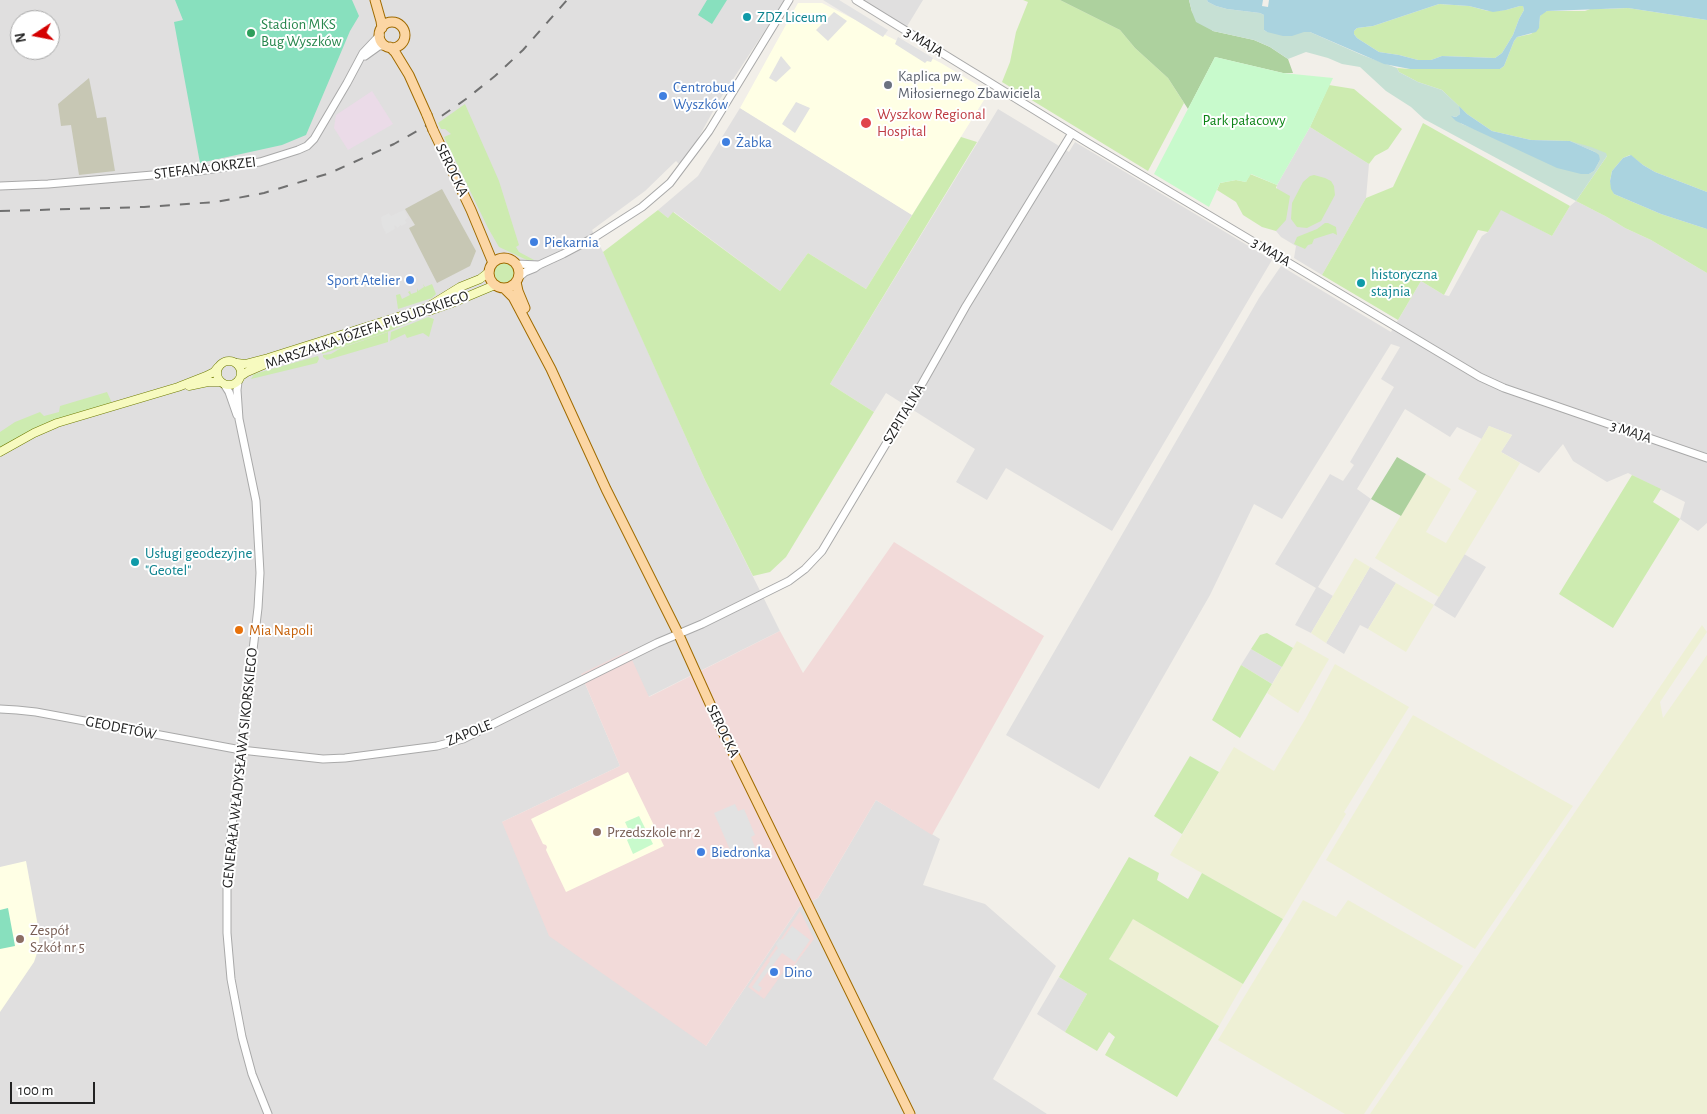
<!DOCTYPE html>
<meta charset="utf-8">
<style>
body{margin:0}
#map{position:relative;width:1707px;height:1114px;overflow:hidden;background:#f2efe9;font-family:"Alegreya Sans",sans-serif}
canvas{display:block}
.north{position:absolute;left:10px;top:10px;width:50px;height:50px;box-sizing:border-box;background:#fff;border:1px solid #a7a7a7;border-radius:50%;rotate:259deg;font-size:14px;font-weight:700;line-height:20px;text-align:center;color:#222}
.north::after{content:'';display:block;margin:auto;width:18px;height:22px;background:#d40000;clip-path:polygon(50% 0,100% 100%,50% 72%,0 100%)}
.scale{position:absolute;left:10px;top:1082px;width:85px;height:22px;box-sizing:border-box;border:2px solid #222;border-top:0;padding-left:6px;font-size:15px;line-height:18px;white-space:nowrap;color:#222;-webkit-text-stroke:4px #fff;paint-order:stroke}
</style>
<div id="map">
<canvas width="1707" height="1114"></canvas>
<div class="north">N</div>
<div class="scale">100 m</div>
</div>
<script>
const ctx = document.querySelector('canvas').getContext('2d');
ctx.lineJoin = 'round';
function fillPath(path, color) { ctx.fillStyle = color; ctx.fill(path, 'evenodd'); }
const poly = rows => new Path2D(rows.map(r => 'M' + r).join(''));
function strokePath(path, color, width, dash) { ctx.strokeStyle = color; ctx.lineWidth = width; ctx.lineCap = dash ? 'butt' : 'round'; ctx.setLineDash(dash || []); ctx.stroke(path); }
function label(font, color, halo, rows, align = 'center') {
  ctx.font = font + ' "Alegreya Sans",sans-serif'; ctx.lineWidth = 4; ctx.setLineDash([]); ctx.textBaseline = 'middle'; ctx.strokeStyle = halo; ctx.fillStyle = color; for (const [text, x, y, turn = 0] of rows) {
    ctx.save(); ctx.translate(x, y); ctx.rotate((+turn || 0) * Math.PI / 180); ctx.textAlign = isNaN(turn) ? turn : align; if (halo) ctx.strokeText(text, 0, 0); ctx.fillText(text, 0, 0); ctx.restore();
  }
}
const residential = poly([
 [0,0,785,0,720,99,682,167,676,161,645,191,592,230,609,264,705,480,780,631,648,697,581,674,620,766,502,822,706,1046,799,907,818,898,876,800,940,839,923,885,985,904,1056,966,993,1079,1047,1114,0,1114],
 [20,20,50,20,50,50,20,50],
 [859,0,923,0,906,28],
 [740,108,912,215,866,289,808,253,780,291,674,212,668,218,658,210,698,176],
 [998,109,1069,152,1075,142,1272,260,1112,531,1006,468,987,500,956,482,975,449,886,393,874,412,830,384],
 [1310,127,1369,164,1366,198,1322,275,1294,258,1296,246,1281,237,1276,231,1277,185],
 [1576,201,1607,217,1625,228,1651,240,1707,273,1707,523,1698,531,1680,519,1685,502,1628,473,1607,482,1573,461,1563,444,1539,473,1501,452,1512,435,1489,426,1482,439,1457,427,1450,437,1405,409,1357,489,1371,499,1318,587,1333,596,1311,633,1295,625,1316,588,1275,564,1330,474,1343,481,1354,465,1350,462,1394,387,1381,379,1400,347,1391,344,1282,519,1254,504,1210,595,1099,789,1006,735,1259,298,1281,266,1391,332,1421,281,1444,295,1449,296,1482,236,1488,232,1501,209,1552,236,1570,206],
 [1464,554,1486,567,1455,618,1434,605],
 [1370,567,1396,583,1368,629,1360,625,1344,654,1326,643],
 [1251,649,1282,667,1272,684,1241,665],
 [1059,977,1087,994,1065,1032,1037,1014]
]);
const commercial = poly([
 [894,542,1044,636,932,835,876,800,818,898,799,907,706,1046,549,936,502,822,620,766,581,674,628,651,649,697,780,631,803,673],
 [800,911,814,939,793,967,784,971,764,999,748,987]
]);
const industrial = poly([
 [372,91,393,124,348,150,334,128,336,115]
]);
const education = poly([
 [798,3,822,3,941,63,989,92,912,215,740,108],
 [628,772,664,846,566,892,546,850,547,847,546,845,543,844,531,819],
 [26,861,39,932,39,947,34,962,0,1012,0,867]
]);
const construction = poly([
 [89,78,97,118,106,117,115,171,79,175,71,125,61,126,58,104],
 [442,189,476,251,470,266,437,283,409,228,415,225,405,209]
]);
const farmland = poly([
 [1489,426,1512,435,1501,452,1520,463,1439,597,1375,558,1426,474,1451,489,1426,532,1446,543,1477,491,1458,479],
 [1355,558,1370,567,1326,643,1311,633],
 [1396,583,1434,605,1406,652,1368,629],
 [1702,625,1707,632,1660,702,1663,718,1707,655,1707,1114,1370,1114],
 [1297,641,1329,659,1298,713,1267,693],
 [1335,664,1409,707,1344,812,1346,814,1283,919,1170,855,1234,747,1274,771,1306,718],
 [1413,715,1573,806,1475,949,1326,860],
 [1303,900,1336,917,1348,900,1463,966,1364,1114,1345,1114,1218,1040],
 [1133,918,1243,984,1219,1026,1109,959]
]);
const grass = poly([
 [1023,0,1060,0,1120,30,1135,48,1168,78,1184,103,1148,171,1002,82,1010,62,1016,32,1028,2],
 [1439,4,1469,6,1488,11,1506,10,1520,6,1523,6,1524,10,1519,19,1513,35,1502,53,1495,58,1442,56,1431,60,1418,60,1399,55,1379,52,1357,38,1354,34,1354,31,1357,28,1373,26],
 [1593,8,1606,9,1628,8,1707,20,1707,192,1655,172,1643,165,1630,155,1623,158,1612,171,1610,181,1614,194,1661,214,1707,229,1707,273,1651,240,1625,228,1607,217,1576,201,1607,156,1570,141,1531,140,1492,131,1467,114,1442,90,1418,82,1399,72,1397,68,1410,69,1500,69,1504,66,1514,41,1517,37,1531,34,1539,27,1540,16,1544,12,1547,11,1585,11],
 [1329,85,1354,89,1402,129,1388,149,1375,156,1369,164,1310,127],
 [465,104,499,181,519,245,516,247,519,252,534,260,529,261,499,247,488,228,444,137,451,134,445,129,441,129,438,123],
 [1423,123,1570,206,1552,236,1501,210,1488,232,1478,230,1444,295,1421,281,1398,320,1322,275,1366,198,1393,187],
 [961,137,977,142,830,384,874,412,786,557,770,572,753,576,705,480,603,252,658,210,668,218,673,212,780,291,808,253,866,289],
 [1250,174,1277,185,1276,188,1290,196,1286,220,1276,231,1262,227,1243,215,1236,202,1217,190,1220,183,1236,180,1246,182],
 [1314,175,1325,178,1331,181,1334,186,1335,195,1321,221,1307,228,1297,227,1291,219,1292,203,1303,182,1310,176],
 [1325,223,1328,223,1336,227,1337,235,1333,233,1314,239,1312,244,1308,245,1305,249,1294,244,1297,237,1317,229],
 '492 273a12 12 0 1 1 24 0a12 12 0 1 1-24 0Z',
 [423,284,425,287,432,284,436,294,432,298,398,309,396,295,400,294,402,299,410,295,408,292,410,291,411,294,417,292,417,288,418,291,424,287],
 [431,313,433,315,427,315,387,332,322,354,322,352,326,349,351,341,362,335],
 [428,317,434,319,429,337,423,333,407,338,405,334,390,341,391,332],
 [388,332,388,342,327,360,323,357,323,355,331,354,341,348],
 [318,356,319,359,317,363,251,379,254,374],
 [107,392,112,403,0,449,0,432,15,422,40,412,44,416,59,412,60,406],
 [1632,475,1661,489,1653,502,1680,519,1613,628,1559,594],
 [1267,633,1293,648,1282,667,1251,649,1260,635],
 [1241,665,1272,684,1240,738,1212,720],
 [1190,756,1219,772,1182,834,1154,816],
 [1129,857,1159,873,1157,880,1188,899,1202,873,1283,919,1243,984,1133,919,1109,959,1219,1026,1177,1097,1105,1055,1115,1037,1109,1032,1097,1051,1065,1032,1087,994,1059,977]
]);
const forest = poly([
 [1060,0,1189,0,1192,12,1213,31,1254,40,1270,47,1288,59,1293,73,1283,73,1215,57,1188,109,1168,78,1135,48,1120,30],
 [1397,457,1426,474,1401,516,1371,499]
]);
const wetland = poly([
 [1189,0,1207,0,1208,2,1216,6,1227,9,1260,13,1264,15,1264,30,1267,32,1310,32,1362,55,1397,68,1399,72,1418,82,1442,90,1459,106,1460,114,1456,117,1452,116,1462,124,1589,174,1594,171,1600,160,1595,152,1570,141,1591,147,1606,153,1607,156,1576,201,1424,119,1411,107,1386,91,1360,67,1342,64,1328,58,1306,52,1288,59,1270,47,1254,40,1213,31,1196,22,1192,12]
]);
const park = poly([
 [1215,57,1283,73,1333,78,1310,127,1277,185,1251,174,1246,182,1236,180,1220,183,1209,207,1154,174],
 [639,816,653,844,633,854,627,840,632,837,625,822]
]);
const pitch = poly([
 [175,0,352,0,359,16,350,31,306,135,282,145,200,163,174,22,183,20],
 [707,0,727,0,712,24,698,15],
 [8,908,15,946,0,949,0,910]
]);
const parking = poly([
 [823,0,839,0,888,30,883,37],
 [834,12,847,21,828,41,816,30],
 [898,37,933,58,931,62,927,61,925,63,895,44],
 [781,56,791,68,776,82,769,78],
 [796,102,810,108,795,133,782,124],
 [404,210,408,218,405,220,407,223,401,226,399,223,400,226,397,228,395,225,394,226,395,229,386,234,382,225,381,217,389,213,391,216],
 [735,804,738,811,744,809,755,835,751,837,756,850,734,859,714,813],
 [792,926,810,940,795,962,782,953,758,985,762,988,759,992,752,987,770,961,769,960,777,949,778,949,776,944,779,940,783,939]
]);
const water = poly([
 [1207,0,1263,0,1262,6,1268,7,1269,0,1707,0,1707,20,1628,8,1547,11,1540,16,1539,28,1536,32,1517,37,1514,41,1504,66,1500,69,1410,69,1384,64,1310,32,1304,32,1292,36,1283,36,1267,32,1264,30,1264,15,1260,13,1227,9,1216,6,1208,2],
 [1439,4,1469,6,1493,12,1506,10,1520,6,1523,6,1524,10,1519,19,1513,35,1502,53,1495,58,1442,56,1431,60,1418,60,1399,55,1379,52,1357,38,1354,34,1354,31,1357,28,1373,26],
 [1459,106,1467,114,1492,131,1531,140,1570,141,1595,152,1599,155,1600,160,1594,171,1589,174,1581,174,1557,168,1456,121,1451,116,1456,117,1460,114],
 [1631,155,1643,165,1655,172,1707,192,1707,229,1661,214,1614,194,1611,189,1610,181,1612,171,1623,158]
]);
const tertiary = poly([
 [856,0,1088,143,1480,377,1504,388,1707,458],
 [365,56,379,46,385,46],
 [0,186,48,184,199,171,260,162,298,150,307,146,314,139,347,83,363,53,380,35],
 [516,264,539,265],
 [519,277,525,272,535,268,539,265,563,254,595,237,642,207,670,183,709,131,789,0],
 [238,382,237,390,239,419,256,501,260,573,258,608,229,851,227,889,227,933,231,979,242,1037,252,1074,268,1114],
 [224,384,229,392,237,415],
 [0,709,17,710,36,712,241,750,323,759,345,758,437,746,463,739,657,643,702,624,789,581,805,569,822,551,923,382,966,306,1072,133]
]);
const secondary = poly([
 [429,311,452,303,495,285],
 '217 373a12 12 0 1 1 24 0a12 12 0 1 1-24 0Z',
 [237,363,245,364,268,358,426,308,460,287,480,279,489,272],
 [241,376,247,372,270,362],
 [189,386,208,382,221,382],
 [0,452,34,433,57,423,178,387,206,376,214,372,218,367]
]);
const primary = poly([
 [375,0,381,21,382,28],
 '379 35a13 13 0 1 1 26 0a13 13 0 1 1-26 0Z',
 [390,47,395,52,409,75,427,115],
 [433,130,471,210,493,263],
 '489 273a15 15 0 1 1 30 0a15 15 0 1 1-30 0Z',
 [516,282,518,291,525,308],
 [504,288,513,297,551,369,606,489,678,633,720,726,910,1114]
]);
const rail = poly([
 [0,211,144,207,216,202,264,193,330,173,394,144,433,122,466,99,495,76,523,50,567,0]
]);
const primaryBridge = poly([
 [427,115,433,130]
]);
const markers = [
 [747,17,5,"#0f9aa8"],
 [251,33,5,"#2e9e5b"],
 [888,85,5,"#6b7280"],
 [663,96,5,"#3f7fe0"],
 [866,123,6,"#e0444e"],
 [726,142,5,"#3f7fe0"],
 [534,242,5,"#3f7fe0"],
 [410,280,5,"#3f7fe0"],
 [1361,283,5,"#0f9aa8"],
 [135,562,5,"#0f9aa8"],
 [239,630,5,"#e8710a"],
 [597,832,5,"#8d6e63"],
 [701,852,5,"#3f7fe0"],
 [20,939,5,"#8d6e63"],
 [774,972,5,"#3f7fe0"]
];
const cultureNames = [
 ["ZDZ Liceum",757,17],
 ["historyczna",1371,274],
 ["stajnia",1371,291],
 ["Usługi geodezyjne",145,553],
 ["\"Geotel\"",145,570]
];
const leisureNames = [
 ["Stadion MKS",261,24],
 ["Bug Wyszków",261,41]
];
const streetNames = [
 ["3 MAJA",924,42,32],
 ["STEFANA OKRZEI",205,168,-7],
 ["SEROCKA",452,170,64],
 ["3 MAJA",1271,252,31],
 ["MARSZAŁKA JÓZEFA PIŁSUDSKIEGO",367,330,-19],
 ["SZPITALNA",904,414,-59],
 ["3 MAJA",1631,432,19],
 ["GEODETÓW",121,728,11],
 ["SEROCKA",723,731,64],
 ["ZAPOLE",469,733,-22],
 ["GENERAŁA WŁADYSŁAWA SIKORSKIEGO",240,768,-84]
];
const worshipNames = [
 ["Kaplica pw.",898,76],
 ["Miłosiernego Zbawiciela",898,93]
];
const shopNames = [
 ["Centrobud",673,87],
 ["Wyszków",673,104],
 ["Żabka",736,142],
 ["Piekarnia",544,242],
 ["Sport Atelier",400,280,"right"],
 ["Biedronka",711,852],
 ["Dino",784,972]
];
const healthNames = [
 ["Wyszkow Regional",877,114],
 ["Hospital",877,131]
];
const parkNames = [
 ["Park pałacowy",1244,120]
];
const foodNames = [
 ["Mia Napoli",249,630]
];
const educationNames = [
 ["Przedszkole nr 2",607,832],
 ["Zespół",30,930],
 ["Szkół nr 5",30,947]
];
fillPath(residential, '#e0dfdf');
fillPath(commercial, '#f2dad9');
fillPath(industrial, '#ebdbe8');
fillPath(education, '#ffffe5');
fillPath(construction, '#c7c7b4');
fillPath(farmland, '#eef0d5');
fillPath(grass, '#cdebb0');
fillPath(forest, '#add19e');
fillPath(wetland, '#c6e0d4');
fillPath(park, '#c8facc');
fillPath(pitch, '#88e0be');
fillPath(parking, '#e2e2e2');
fillPath(water, '#aad3df');
strokePath(tertiary, '#a9a9a9', 9);
strokePath(secondary, '#707d05', 9);
strokePath(primary, '#a06b00', 11);
strokePath(tertiary, '#fff', 7);
strokePath(secondary, '#f7fabf', 8);
strokePath(primary, '#fcd6a4', 9);
strokePath(rail, '#707070', 2, [10, 10]);
strokePath(primaryBridge, '#a06b00', 11, []);
strokePath(primaryBridge, '#fcd6a4', 9);
for (const [x, y, r, color] of markers) { const dot = new Path2D(); dot.arc(x, y, r, 0, 2 * Math.PI); ctx.fillStyle = color; ctx.fill(dot); strokePath(dot, '#fff', 2); }
label('15px', '#0d838f', '#fff', cultureNames, 'left');
label('15px', '#27864d', '#fff', leisureNames, 'left');
label('15px', '#222', '#fff', streetNames);
label('15px', '#5b616d', '#fff', worshipNames, 'left');
label('15px', '#366cbe', '#fff', shopNames, 'left');
label('15px', '#be3a42', '#fff', healthNames, 'left');
label('15px', '#0c8416', '#fff', parkNames);
label('15px', '#c56008', '#fff', foodNames, 'left');
label('15px', '#785e54', '#fff', educationNames, 'left');
</script>
